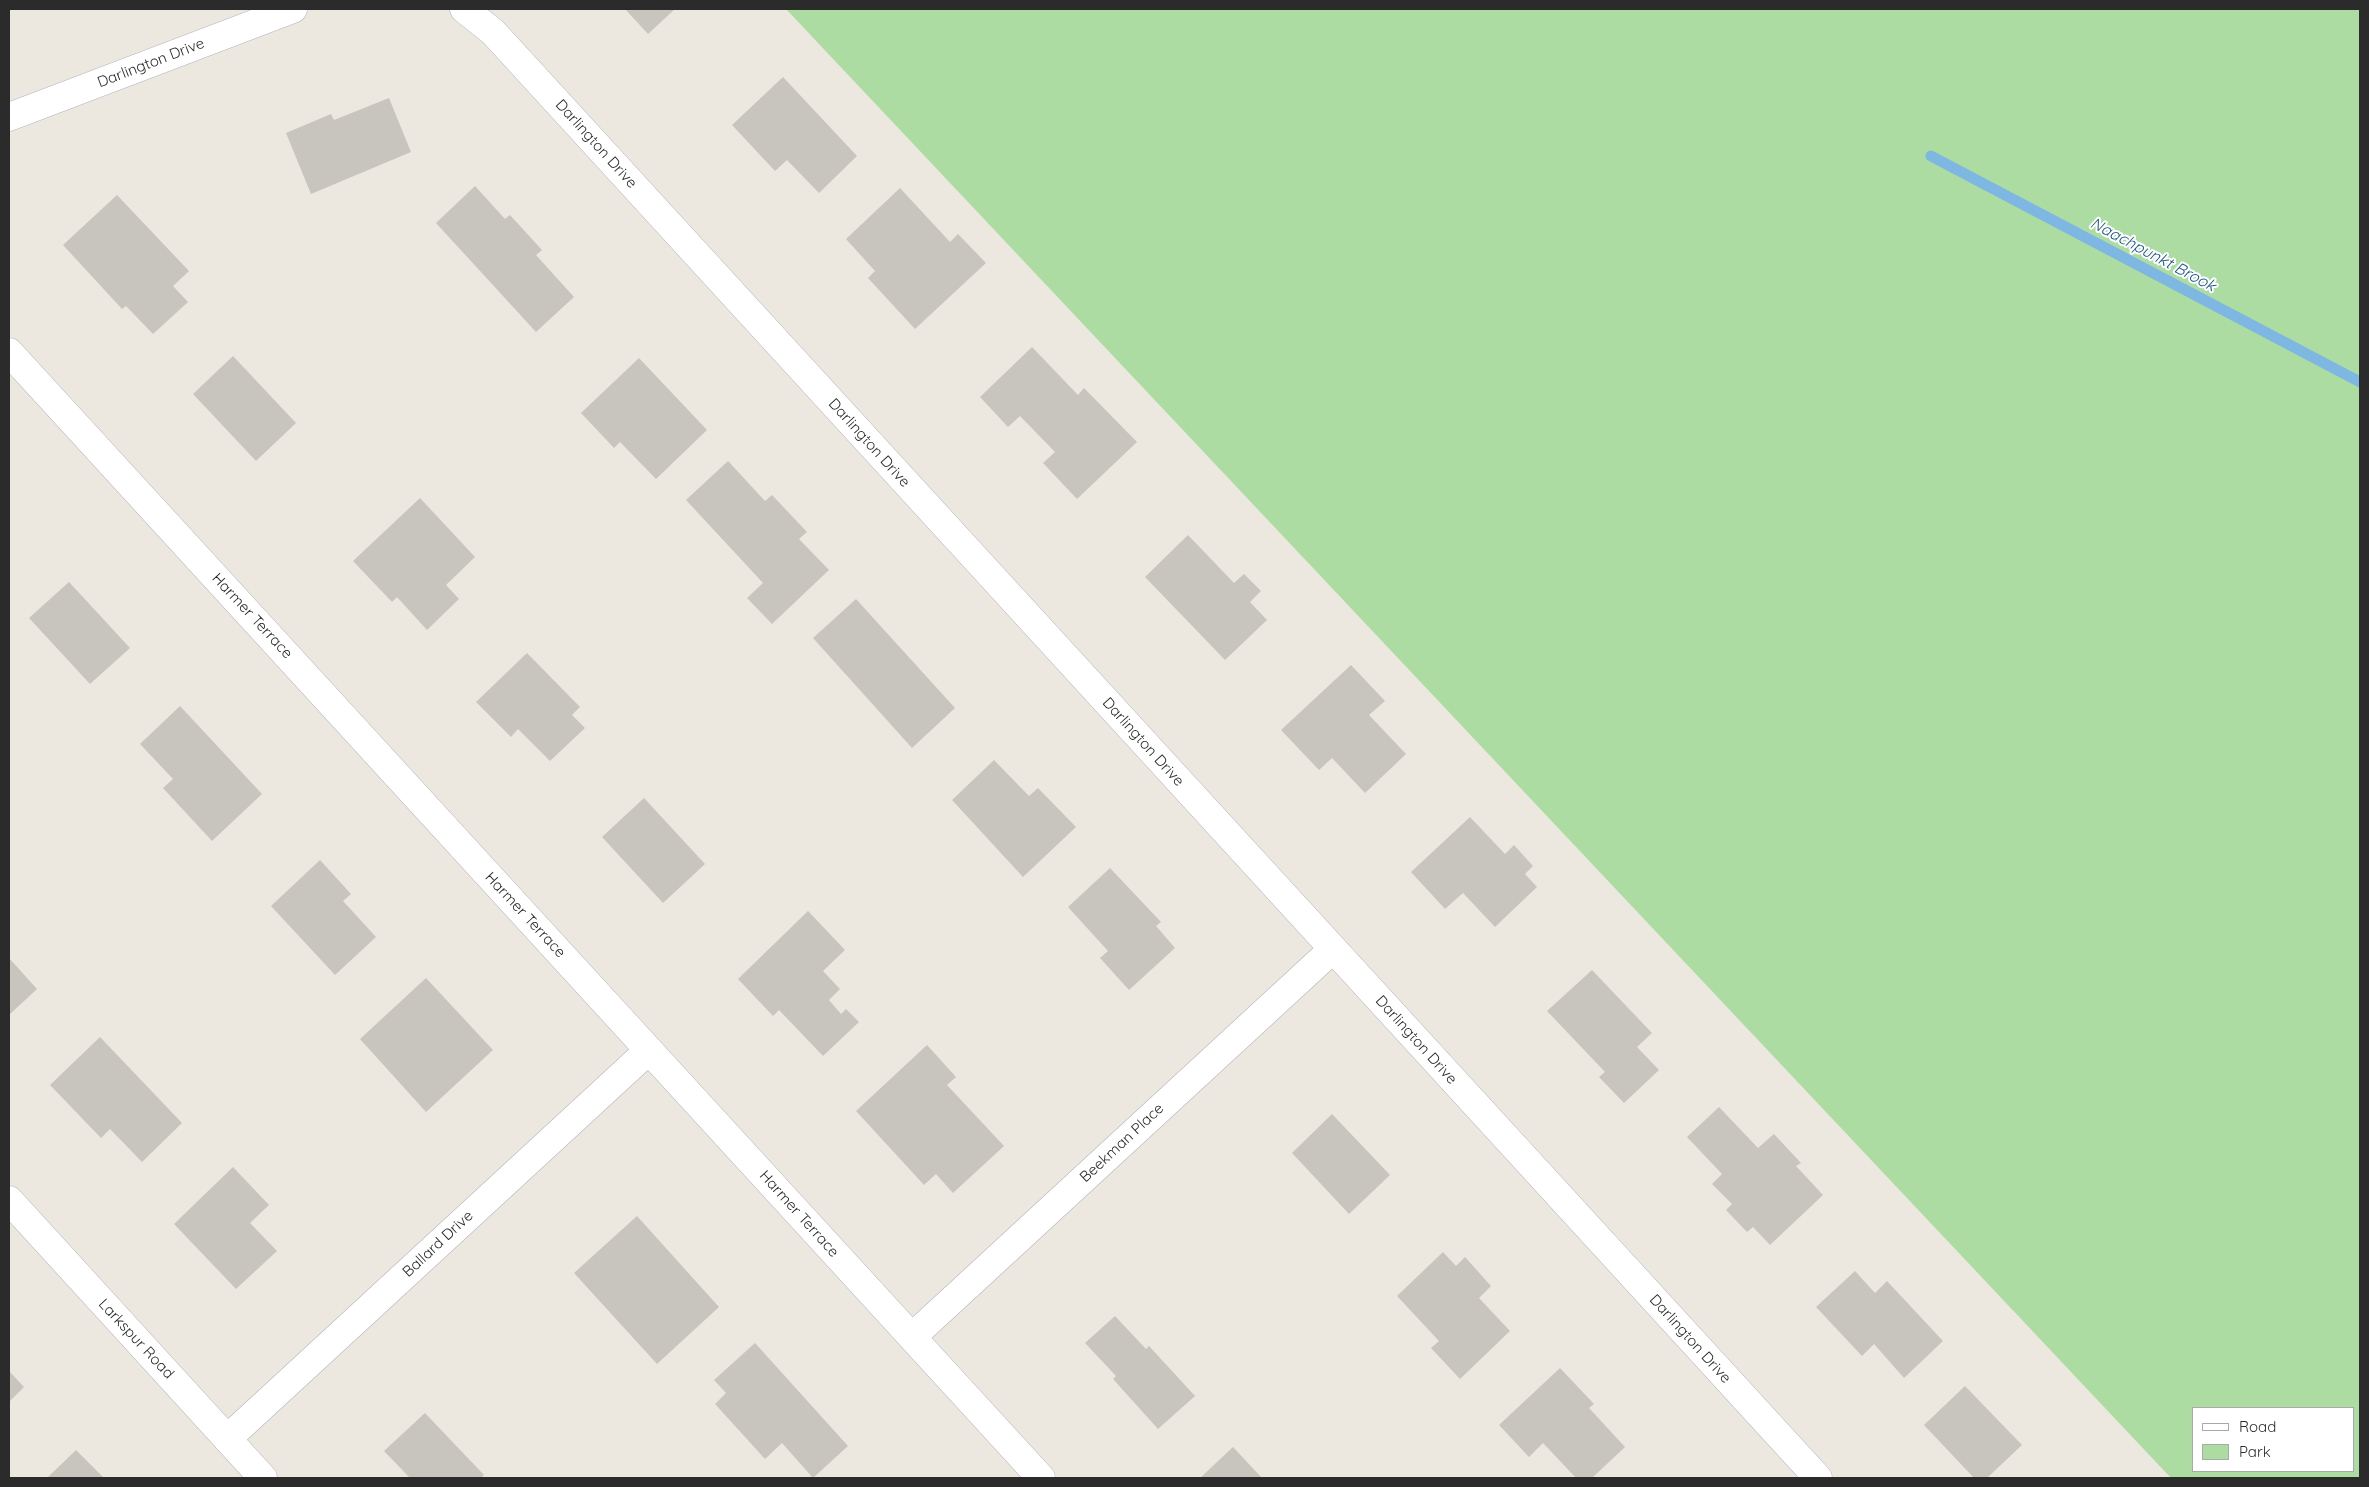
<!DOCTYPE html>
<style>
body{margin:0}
#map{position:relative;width:2369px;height:1487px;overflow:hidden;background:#ece8df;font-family:Quicksand,sans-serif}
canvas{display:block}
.frame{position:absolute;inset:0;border:10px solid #2b2b2b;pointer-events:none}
.legend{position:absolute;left:2192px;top:1407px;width:162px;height:65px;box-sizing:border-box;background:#fff;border:1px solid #aaa;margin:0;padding:6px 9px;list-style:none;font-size:15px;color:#2b2b2b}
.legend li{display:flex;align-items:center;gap:10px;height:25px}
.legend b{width:25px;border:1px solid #aaa}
</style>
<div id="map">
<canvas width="2369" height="1487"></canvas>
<div class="frame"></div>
<ul class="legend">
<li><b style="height:6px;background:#fff"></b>Road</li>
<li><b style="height:14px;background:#acdca2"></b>Park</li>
</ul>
</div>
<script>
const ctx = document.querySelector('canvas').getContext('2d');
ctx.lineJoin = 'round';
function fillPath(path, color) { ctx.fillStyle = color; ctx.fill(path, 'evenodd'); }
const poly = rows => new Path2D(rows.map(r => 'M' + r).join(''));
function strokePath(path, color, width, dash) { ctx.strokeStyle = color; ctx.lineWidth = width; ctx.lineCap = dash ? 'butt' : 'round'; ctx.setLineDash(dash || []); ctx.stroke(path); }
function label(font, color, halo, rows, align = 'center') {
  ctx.font = font + ' Quicksand,sans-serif'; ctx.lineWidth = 4; ctx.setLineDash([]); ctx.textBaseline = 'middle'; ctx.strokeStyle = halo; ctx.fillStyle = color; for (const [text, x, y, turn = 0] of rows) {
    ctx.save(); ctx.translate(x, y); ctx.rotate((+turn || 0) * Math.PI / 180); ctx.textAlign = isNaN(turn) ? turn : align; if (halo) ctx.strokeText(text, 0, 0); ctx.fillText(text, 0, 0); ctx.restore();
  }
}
const green = poly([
 [786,9,2360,9,2360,1478,2171,1478],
 [2193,1408,2353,1408,2353,1471,2193,1471]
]);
const stream = poly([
 [1931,156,2360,382]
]);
const building = poly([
 [625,9,675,9,648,34],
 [783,77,857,156,819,193,787,160,775,171,732,125],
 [389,98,411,152,311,194,286,133,331,114,334,120],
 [475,186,505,219,510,215,542,250,536,255,574,297,536,332,436,223],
 [900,188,950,242,958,234,986,263,915,329,868,278,875,271,846,239],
 [117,195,189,271,173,286,188,302,153,334,126,306,122,309,63,245],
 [1032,347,1078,395,1084,388,1137,442,1077,499,1043,463,1055,452,1020,416,1008,427,980,397],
 [233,356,296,423,256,461,193,394],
 [639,358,707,430,656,479,620,442,614,448,581,413],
 [728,461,765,501,772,495,807,532,799,539,829,570,772,624,747,598,763,583,686,500],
 [420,498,475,557,446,585,459,599,427,630,397,597,392,602,353,561],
 [1188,535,1234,583,1244,574,1261,591,1250,602,1267,620,1225,660,1145,577],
 [69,582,130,648,90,684,29,618],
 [856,599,955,708,912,748,813,638],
 [527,653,580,707,572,715,585,728,550,761,518,729,511,737,476,702],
 [1351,665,1385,701,1369,715,1406,754,1365,793,1332,758,1319,770,1281,730],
 [180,706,262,794,212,841,163,788,173,779,140,744],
 [994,760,1029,796,1038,788,1076,827,1023,877,952,800],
 [644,798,705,864,663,903,602,837],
 [1470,817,1505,854,1514,845,1533,866,1525,874,1537,887,1495,927,1463,893,1445,909,1411,872],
 [320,860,351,894,343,901,376,937,335,975,271,906],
 [1110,868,1161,922,1156,926,1175,948,1129,990,1100,958,1108,951,1068,907],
 [808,911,845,950,823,971,840,989,829,1000,841,1014,846,1009,859,1022,823,1056,779,1010,773,1016,738,979],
 [9,958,37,989,9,1015],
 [1592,970,1652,1033,1637,1047,1659,1070,1624,1103,1599,1077,1605,1072,1547,1011],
 [426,978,493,1050,426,1112,360,1039],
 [100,1037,182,1123,142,1162,110,1129,101,1138,50,1085],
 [927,1045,956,1077,947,1085,1004,1146,953,1193,936,1174,924,1185,856,1111],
 [1719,1107,1758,1148,1774,1134,1801,1163,1796,1166,1823,1195,1770,1245,1753,1227,1747,1232,1726,1210,1732,1204,1712,1184,1722,1174,1687,1137],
 [1332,1114,1390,1175,1349,1214,1292,1153],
 [233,1167,269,1205,250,1223,277,1251,236,1289,174,1224],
 [637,1216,719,1307,657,1364,574,1273],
 [1443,1252,1456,1266,1465,1257,1491,1286,1479,1298,1510,1331,1460,1379,1431,1348,1439,1341,1397,1296],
 [1855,1271,1875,1293,1887,1281,1943,1341,1904,1378,1874,1344,1862,1356,1816,1307],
 [1115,1316,1146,1349,1149,1346,1195,1396,1158,1429,1113,1379,1116,1376,1085,1343],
 [755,1343,848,1446,813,1478,782,1443,765,1459,715,1404,726,1393,714,1380],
 [1560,1368,1594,1404,1589,1408,1625,1447,1592,1478,1576,1478,1543,1443,1529,1457,1499,1425],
 [9,1371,24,1387,9,1402],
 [1965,1386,2022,1445,1987,1478,1974,1478,1924,1425],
 [425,1413,484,1475,481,1478,410,1478,384,1451],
 [1233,1447,1262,1478,1200,1478],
 [76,1450,104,1478,47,1478]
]);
const minor = poly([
 [464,9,493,32,1818,1478],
 [9,117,293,9],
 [9,352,1041,1478],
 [9,1200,263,1478],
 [912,1337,1333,949],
 [227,1439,649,1050]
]);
const streetNames = [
 ["Darlington Drive",151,63,-21],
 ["Darlington Drive",596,144,48],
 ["Darlington Drive",869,443,48],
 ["Harmer Terrace",252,616,47],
 ["Darlington Drive",1143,742,48],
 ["Harmer Terrace",525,915,47],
 ["Darlington Drive",1416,1040,48],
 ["Beekman Place",1122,1143,-43],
 ["Harmer Terrace",799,1214,48],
 ["Ballard Drive",438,1244,-43],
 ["Larkspur Road",136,1339,47],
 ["Darlington Drive",1690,1339,48]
];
const waterNames = [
 ["Naachpunkt Brook",2153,255,28]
];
fillPath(green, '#acdca2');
strokePath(stream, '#7eb7e2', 11);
fillPath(building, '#c7c5be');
strokePath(minor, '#b3b3bd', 29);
strokePath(minor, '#fff', 28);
label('15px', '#2b2b2b', '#fff', streetNames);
label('italic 16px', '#1c548e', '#fff', waterNames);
</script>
